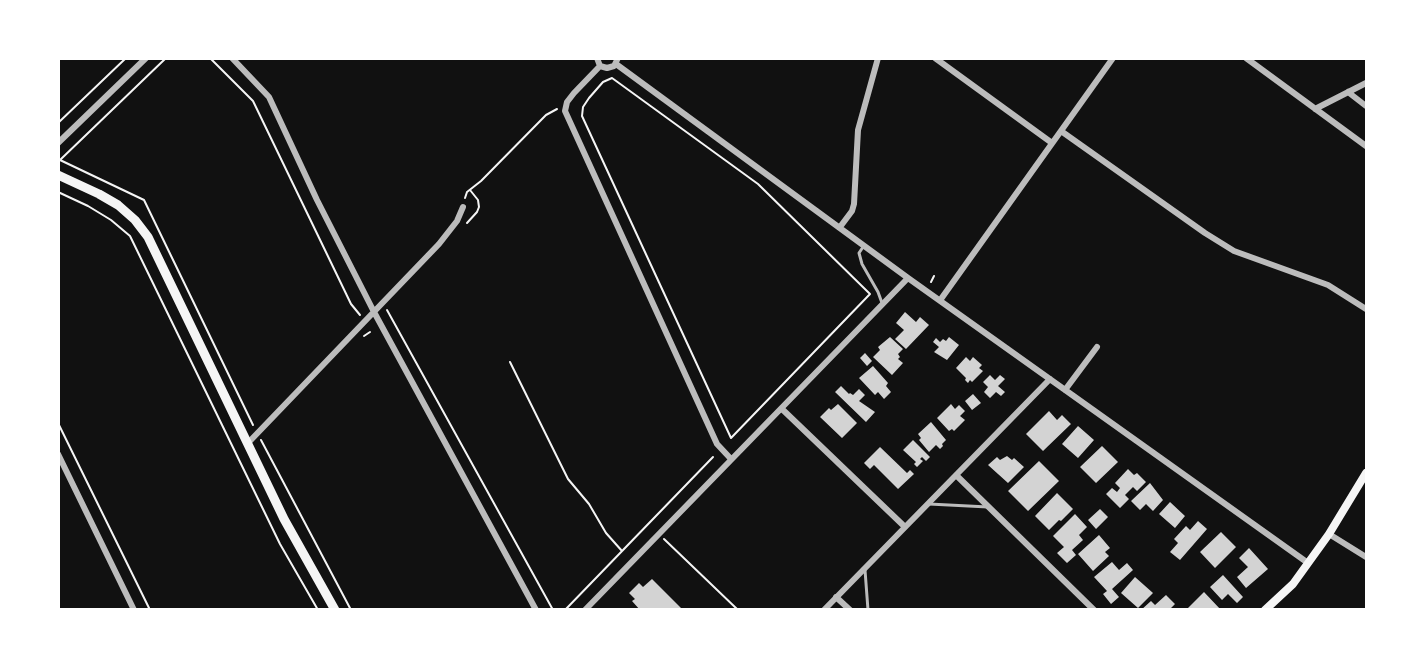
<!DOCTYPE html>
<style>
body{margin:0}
#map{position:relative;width:1425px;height:668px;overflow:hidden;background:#111;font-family:Karla,sans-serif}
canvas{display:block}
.frame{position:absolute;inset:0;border:60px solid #fff;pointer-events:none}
</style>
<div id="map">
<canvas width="1425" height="668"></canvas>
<div class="frame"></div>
</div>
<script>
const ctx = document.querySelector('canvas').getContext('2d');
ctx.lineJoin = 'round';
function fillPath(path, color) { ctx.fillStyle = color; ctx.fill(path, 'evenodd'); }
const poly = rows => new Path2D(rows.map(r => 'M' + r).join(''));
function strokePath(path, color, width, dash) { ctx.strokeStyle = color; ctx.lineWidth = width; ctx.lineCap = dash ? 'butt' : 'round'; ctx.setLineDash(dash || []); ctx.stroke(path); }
const building = poly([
 [905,312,916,322,920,317,929,325,906,349,895,339,904,330,896,323],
 [890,337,903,349,898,354,900,357,898,359,903,363,892,375,873,357,880,350,878,347],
 [949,337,959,345,947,360,934,352,939,347,933,342,936,338,940,342,943,339,946,341],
 [865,353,872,361,867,366,860,358],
 [966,357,970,361,973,357,982,365,979,368,983,371,972,382,970,380,968,383,965,380,966,378,956,368],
 [873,366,888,383,886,386,891,392,884,399,878,392,875,395,859,378],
 [990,375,995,380,1000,375,1005,379,998,386,1005,392,1001,396,996,392,990,398,984,392,988,387,983,382],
 [841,386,849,394,850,393,853,395,859,389,865,395,859,401,875,412,866,422,835,392],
 [973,394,981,403,972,410,965,401],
 [838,404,857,423,842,438,820,417,829,408,831,410],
 [951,404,955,409,959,405,965,411,960,416,965,420,954,431,952,429,949,431,937,418],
 [1049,411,1057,420,1062,415,1071,424,1043,451,1026,434],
 [931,422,946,440,942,444,943,446,940,449,936,445,929,452,919,440,921,438,918,434],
 [1078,426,1094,440,1078,458,1062,444],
 [913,440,930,457,926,461,922,457,920,459,923,461,917,467,914,464,916,462,903,450],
 [1102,446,1118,462,1096,483,1080,467],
 [880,447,907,473,910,470,914,474,898,489,874,465,870,469,864,463],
 [1007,456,1012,460,1014,458,1024,467,1008,483,988,465,997,457,1000,460],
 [1039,461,1059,481,1028,511,1008,491],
 [1128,469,1134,475,1137,473,1146,482,1137,491,1133,487,1125,495,1129,499,1120,508,1106,494,1112,488,1117,492,1120,488,1115,483],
 [1150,483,1163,500,1153,511,1146,504,1140,510,1131,501],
 [1057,493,1073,509,1061,521,1059,520,1049,530,1035,516],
 [1170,502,1185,516,1175,528,1159,514],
 [1100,509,1108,517,1096,529,1088,520],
 [1075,514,1087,527,1079,535,1083,540,1072,550,1076,555,1067,563,1057,553,1064,547,1053,536],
 [1198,521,1207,529,1180,560,1170,552,1178,543,1174,539,1186,526,1190,530],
 [1221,532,1236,547,1215,568,1200,552],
 [1099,535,1110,548,1105,552,1109,556,1093,571,1078,554],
 [1249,548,1268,569,1246,588,1237,577,1248,567,1239,558],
 [1112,562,1119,570,1127,563,1133,570,1112,589,1119,597,1111,604,1103,594,1107,591,1094,577],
 [1223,575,1243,597,1237,603,1228,594,1222,600,1210,587],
 [1135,577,1153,593,1138,608,1121,593],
 [652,579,683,610,640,610,632,601,635,599,629,593,639,583,643,587],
 [1204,592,1221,610,1186,610],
 [1166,595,1175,604,1169,610,1141,610,1151,601,1155,605]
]);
const path = poly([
 [166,58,60,160,144,200,253,425],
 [210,58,253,101,351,304,360,315],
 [612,78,758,184,870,294,731,438,582,116,583,107,589,98,603,82,612,78],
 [58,123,126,58],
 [58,192,88,206,111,220,130,236,280,544,318,610],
 [465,198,467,192,481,181,546,115,557,109],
 [467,223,477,212,479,207,478,200,470,190],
 [931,282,934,276],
 [387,310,553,610],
 [364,336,370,332],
 [510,362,568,479,589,504,606,533,622,551],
 [58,423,150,610],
 [261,440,351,610],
 [664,539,738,610],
 [565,610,713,457]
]);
const service = poly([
 [863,247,859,253,862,264,878,292,882,303],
 [929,504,988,507],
 [865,570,868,610]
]);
const minor = poly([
 [232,58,269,97,317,200,374,312,536,610],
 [597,58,600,66,607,68,614,66,618,58],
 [935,58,1052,143],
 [1246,58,1366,146],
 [616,64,908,278,1308,563],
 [600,66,574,93,567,102,565,111,717,444,731,459],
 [1348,92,1366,106],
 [1315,109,1366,83],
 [1061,131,1205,233,1234,251,1328,285,1366,309],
 [58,143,146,58],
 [840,227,852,211,854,204,858,130,878,58],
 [941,299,1113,58],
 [1065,390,1097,347],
 [782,409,905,527],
 [248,443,439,244,457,221,463,207],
 [58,454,134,610],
 [956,475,1094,610],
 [1329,534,1366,557],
 [836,597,850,610],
 [585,610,908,278],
 [824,610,1050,379]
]);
const secondary = poly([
 [1265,610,1293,584,1329,534,1366,473]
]);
const primary = poly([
 [58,175,99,194,118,205,135,220,148,237,284,519,335,610]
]);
fillPath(building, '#d3d3d3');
strokePath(path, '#f5f5f5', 2);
strokePath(service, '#bcbcbc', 3);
strokePath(minor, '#bcbcbc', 6);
strokePath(secondary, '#f5f5f5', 8);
strokePath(primary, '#f5f5f5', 9);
</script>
